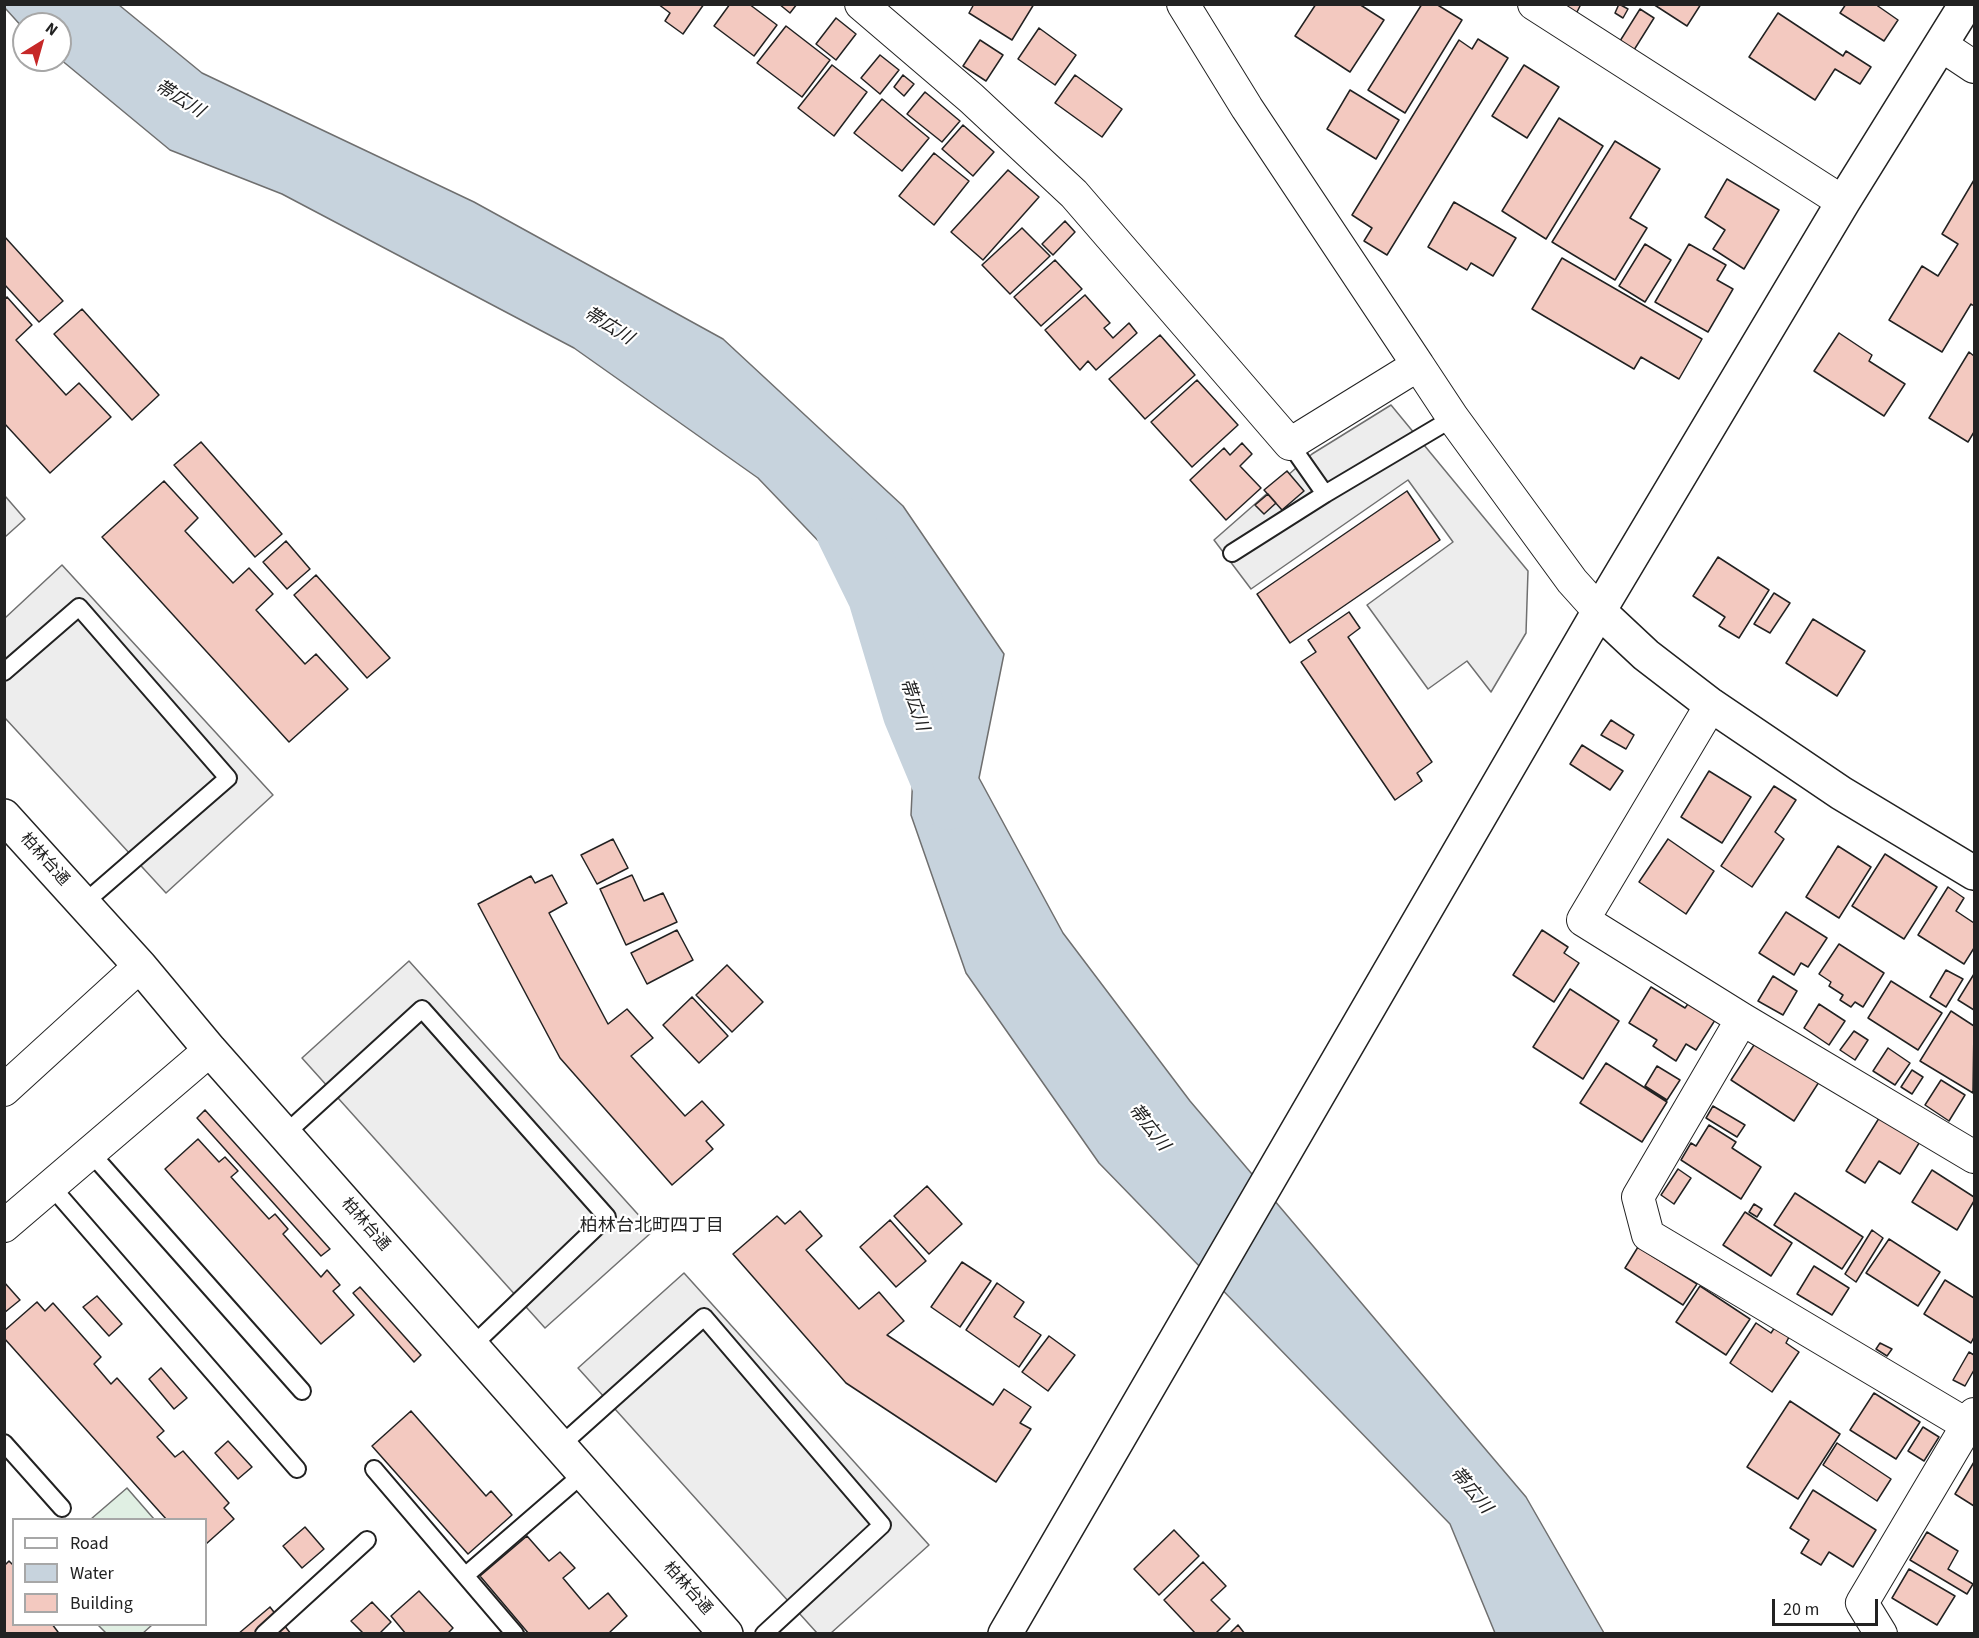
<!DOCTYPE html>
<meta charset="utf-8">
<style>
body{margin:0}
#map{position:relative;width:1979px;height:1638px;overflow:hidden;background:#fff;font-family:"Source Sans 3",sans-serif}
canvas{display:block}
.frame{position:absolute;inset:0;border:6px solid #222;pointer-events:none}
.legend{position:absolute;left:12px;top:1518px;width:195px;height:108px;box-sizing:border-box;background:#fff;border:2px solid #a7a7a7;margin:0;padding:8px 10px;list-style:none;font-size:18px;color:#222}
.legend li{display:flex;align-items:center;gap:12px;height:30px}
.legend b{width:30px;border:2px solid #a7a7a7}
.north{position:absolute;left:12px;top:12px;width:60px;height:60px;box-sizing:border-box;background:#fff;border:2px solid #a7a7a7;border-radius:50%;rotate:37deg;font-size:16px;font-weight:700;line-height:24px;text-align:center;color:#222}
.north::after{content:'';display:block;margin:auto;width:21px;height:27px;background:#c62828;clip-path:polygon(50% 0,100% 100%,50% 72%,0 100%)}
.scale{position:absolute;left:1772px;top:1599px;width:106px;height:27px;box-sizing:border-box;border:3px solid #222;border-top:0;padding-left:8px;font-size:18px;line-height:21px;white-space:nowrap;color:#222;-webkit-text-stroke:4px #fff;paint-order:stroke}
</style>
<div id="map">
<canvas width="1979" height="1638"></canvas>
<div class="frame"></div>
<ul class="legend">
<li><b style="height:8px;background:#fff"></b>Road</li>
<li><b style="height:16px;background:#c7d3dd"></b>Water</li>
<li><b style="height:16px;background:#f3c9c0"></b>Building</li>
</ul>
<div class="north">N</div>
<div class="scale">20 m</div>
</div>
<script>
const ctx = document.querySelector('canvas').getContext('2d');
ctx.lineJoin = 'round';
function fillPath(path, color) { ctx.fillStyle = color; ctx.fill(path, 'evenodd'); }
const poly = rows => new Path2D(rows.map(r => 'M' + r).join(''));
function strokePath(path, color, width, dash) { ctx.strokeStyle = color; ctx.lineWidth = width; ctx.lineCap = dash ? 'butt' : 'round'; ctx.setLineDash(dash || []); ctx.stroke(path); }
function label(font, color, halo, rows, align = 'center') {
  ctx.font = font + ' "Source Sans 3","Noto Sans JP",sans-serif'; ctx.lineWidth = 4.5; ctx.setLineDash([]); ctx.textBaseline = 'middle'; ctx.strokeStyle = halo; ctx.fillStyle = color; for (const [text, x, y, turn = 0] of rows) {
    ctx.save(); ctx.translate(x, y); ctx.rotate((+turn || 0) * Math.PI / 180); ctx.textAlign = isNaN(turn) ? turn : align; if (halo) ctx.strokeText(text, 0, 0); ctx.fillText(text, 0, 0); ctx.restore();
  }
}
const green = poly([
 [127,1488,154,1519,91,1519,127,1488],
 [98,1625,152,1625,142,1634,106,1633,98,1625]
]);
const parking = poly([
 [1391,405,1528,571,1526,633,1491,692,1467,661,1428,689,1367,605,1453,542,1408,480,1251,589,1214,540,1312,454,1391,405],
 [5,496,25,519,5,537,4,537,5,496],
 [62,565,273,795,166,893,5,718,5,618,62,565],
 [409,961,653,1231,545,1328,302,1058,409,961],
 [684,1273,929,1545,831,1633,817,1633,578,1368,684,1273]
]);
const water = poly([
 [5,4,119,5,202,73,474,202,723,339,903,506,1004,654,979,778,1063,933,1190,1101,1526,1497,1604,1633,1495,1633,1450,1524,1099,1163,966,973,911,815,919,646,758,478,574,348,282,194,170,150,60,59,60,24,24,24,24,29,5,8,5,4]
]);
const river = poly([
 [847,530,879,595,914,712,950,798]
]);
const building = poly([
 [658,4,704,4,683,34,665,21,670,13,658,4],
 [730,4,749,4,777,25,754,56,714,26,730,4],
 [779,4,797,4,790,13,779,4],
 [974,4,1034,4,1012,40,969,13,974,4],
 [1316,4,1359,4,1384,20,1350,72,1295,36,1316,4],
 [1422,4,1436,4,1462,20,1405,113,1368,90,1422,4],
 [1564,4,1581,4,1576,14,1563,6,1564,4],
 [1619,4,1628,9,1623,18,1615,13,1619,4],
 [1653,4,1701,4,1687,26,1653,4],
 [1846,4,1875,4,1898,20,1884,41,1840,13,1846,4],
 [1640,9,1654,18,1634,50,1620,41,1640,9],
 [1778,13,1843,56,1846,51,1871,67,1860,84,1835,69,1815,100,1749,57,1778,13],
 [836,18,856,34,836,60,816,44,836,18],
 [786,26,830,60,802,97,757,63,786,26],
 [1039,28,1076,55,1055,85,1018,59,1039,28],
 [1478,39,1508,58,1387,255,1364,241,1372,228,1352,215,1459,40,1472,49,1478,39],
 [980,40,1003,55,986,81,963,66,980,40],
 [880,55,899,70,880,94,861,78,880,55],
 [832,65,867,92,834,136,798,108,832,65],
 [1524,65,1559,87,1527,138,1492,116,1524,65],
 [903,75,914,84,904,96,894,87,903,75],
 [1075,75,1122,109,1102,137,1055,103,1075,75],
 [1350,90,1399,120,1376,159,1327,129,1350,90],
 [925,92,960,121,942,142,907,114,925,92],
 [882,99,929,138,902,171,854,133,882,99],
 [1559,118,1603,146,1546,239,1502,211,1559,118],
 [963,125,994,152,973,176,942,149,963,125],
 [1615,141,1660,169,1630,218,1647,228,1615,280,1552,242,1615,141],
 [934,153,969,181,934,225,899,196,934,153],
 [1008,170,1039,197,983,260,951,232,1008,170],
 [1727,179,1779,210,1744,269,1713,249,1725,230,1705,217,1727,179],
 [1974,180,1974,306,1971,304,1942,352,1889,320,1922,266,1938,276,1958,244,1942,234,1974,180],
 [1454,202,1516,238,1493,276,1471,263,1467,270,1428,247,1454,202],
 [1065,221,1075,232,1053,255,1042,244,1065,221],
 [1022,228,1050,256,1010,294,982,265,1022,228],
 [4,236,63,301,39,322,4,284,4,236],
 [1645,244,1671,260,1645,302,1619,286,1645,244],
 [1689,244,1726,265,1717,280,1733,289,1708,332,1655,302,1689,244],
 [1562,258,1702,339,1679,379,1641,357,1634,369,1532,309,1562,258],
 [1055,260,1082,289,1041,326,1014,297,1055,260],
 [1085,295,1110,323,1104,328,1113,338,1129,323,1137,333,1096,370,1088,361,1080,370,1045,330,1085,295],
 [7,297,32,325,16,340,66,395,79,383,111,417,50,473,4,423,4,300,7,297],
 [82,309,159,395,132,420,54,334,82,309],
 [1839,333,1872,355,1869,361,1905,384,1884,416,1814,371,1839,333],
 [1160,335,1195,375,1145,419,1109,379,1160,335],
 [1969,352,1974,356,1974,432,1968,442,1929,418,1969,352],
 [1197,380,1238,425,1192,467,1151,422,1197,380],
 [201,442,282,534,255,557,174,465,201,442],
 [1242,443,1252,454,1240,466,1261,488,1226,520,1190,480,1224,448,1230,455,1242,443],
 [1287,471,1304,491,1282,510,1264,490,1287,471],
 [164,481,198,518,185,531,233,583,249,568,273,594,256,610,305,664,316,654,348,689,289,742,102,537,164,481],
 [1407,491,1440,540,1290,643,1257,594,1407,491],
 [1268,494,1276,503,1264,514,1255,505,1268,494],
 [286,541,310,569,287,589,263,562,286,541],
 [1718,557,1769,590,1739,638,1719,626,1725,617,1693,596,1718,557],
 [316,575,390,658,367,678,294,595,316,575],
 [1774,593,1790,603,1770,633,1754,624,1774,593],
 [1349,612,1360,628,1348,637,1432,762,1417,773,1422,781,1395,800,1301,662,1316,652,1308,640,1349,612],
 [1813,619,1865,651,1837,696,1786,663,1813,619],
 [1611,720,1634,735,1626,749,1601,735,1611,720],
 [1582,745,1623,771,1610,790,1570,764,1582,745],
 [1709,771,1751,797,1722,843,1681,817,1709,771],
 [1774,786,1796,800,1775,832,1784,839,1752,887,1721,866,1774,786],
 [613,839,628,868,597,884,581,855,613,839],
 [1668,839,1714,871,1686,914,1639,882,1668,839],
 [1838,846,1871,867,1839,918,1806,897,1838,846],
 [1885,854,1937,887,1904,939,1852,906,1885,854],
 [552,875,567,903,549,913,608,1024,627,1009,653,1038,631,1056,685,1116,702,1101,724,1125,706,1141,713,1149,672,1185,560,1058,478,904,531,876,535,883,552,875],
 [632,875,644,901,663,893,677,922,626,945,600,889,632,875],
 [1948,887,1964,898,1956,911,1974,923,1974,948,1964,964,1918,935,1948,887],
 [1786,912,1827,938,1808,967,1801,963,1794,975,1759,953,1786,912],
 [677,930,693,960,647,984,631,953,677,930],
 [1542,930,1568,947,1564,953,1579,963,1554,1002,1513,975,1542,930],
 [1839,944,1884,973,1863,1007,1855,1002,1851,1007,1840,1000,1843,995,1829,986,1831,982,1819,974,1839,944],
 [727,965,763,1002,732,1032,696,995,727,965],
 [1946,970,1963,979,1946,1007,1930,997,1946,970],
 [1974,974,1974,1010,1958,1000,1974,974],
 [1773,976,1797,991,1783,1015,1758,1001,1773,976],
 [1891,981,1942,1013,1918,1050,1868,1018,1891,981],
 [1651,987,1685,1008,1690,1001,1717,1017,1696,1050,1686,1044,1676,1061,1653,1046,1657,1040,1629,1023,1651,987],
 [1570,989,1619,1021,1583,1079,1533,1047,1570,989],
 [692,997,728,1036,699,1063,663,1025,692,997],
 [1819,1004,1845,1021,1829,1045,1804,1028,1819,1004],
 [1951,1011,1974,1026,1973,1093,1920,1061,1951,1011],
 [1854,1031,1868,1040,1855,1060,1840,1050,1854,1031],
 [1756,1042,1819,1082,1794,1121,1731,1080,1756,1042],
 [1888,1048,1910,1063,1895,1085,1873,1071,1888,1048],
 [1606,1063,1667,1102,1642,1142,1580,1103,1606,1063],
 [1657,1066,1680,1080,1667,1100,1645,1086,1657,1066],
 [1912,1070,1923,1077,1912,1094,1901,1087,1912,1070],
 [1941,1080,1965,1095,1949,1121,1925,1105,1941,1080],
 [1713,1106,1745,1125,1737,1137,1706,1118,1713,1106],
 [205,1110,330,1249,321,1256,197,1118,205,1110],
 [1881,1115,1921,1140,1900,1174,1879,1161,1865,1183,1846,1171,1881,1115],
 [1709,1125,1736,1142,1732,1148,1761,1167,1741,1199,1681,1160,1691,1143,1696,1146,1709,1125],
 [198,1139,219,1162,225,1157,238,1171,231,1177,269,1219,275,1214,288,1229,283,1234,321,1277,327,1270,340,1285,333,1291,354,1315,321,1344,165,1169,198,1139],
 [1678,1169,1691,1178,1674,1204,1661,1195,1678,1169],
 [1932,1170,1974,1197,1974,1201,1957,1230,1912,1202,1932,1170],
 [927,1186,962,1224,929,1254,894,1216,927,1186],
 [1795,1193,1863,1237,1842,1269,1774,1225,1795,1193],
 [1754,1204,1762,1209,1757,1217,1749,1212,1754,1204],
 [800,1211,822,1236,806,1250,859,1309,879,1292,904,1321,887,1335,993,1405,1004,1389,1031,1407,1020,1423,1031,1429,996,1482,846,1383,733,1254,777,1216,785,1224,800,1211],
 [1745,1212,1792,1243,1771,1276,1723,1245,1745,1212],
 [890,1220,926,1261,896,1287,860,1247,890,1220],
 [1872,1230,1883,1238,1856,1282,1845,1274,1872,1230],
 [1889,1239,1940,1272,1918,1306,1866,1273,1889,1239],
 [1638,1247,1697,1284,1683,1305,1625,1268,1638,1247],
 [962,1262,991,1281,960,1327,931,1307,962,1262],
 [1814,1266,1849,1288,1832,1315,1797,1294,1814,1266],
 [1945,1280,1974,1298,1974,1337,1971,1343,1924,1314,1945,1280],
 [4,1282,20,1300,4,1313,4,1282],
 [997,1283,1024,1302,1014,1317,1041,1335,1019,1367,966,1330,997,1283],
 [1700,1286,1750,1319,1726,1355,1676,1322,1700,1286],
 [360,1287,421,1355,414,1362,353,1293,360,1287],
 [97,1296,122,1324,109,1336,83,1307,97,1296],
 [37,1302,45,1311,53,1303,101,1357,94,1364,111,1384,117,1378,164,1431,157,1437,175,1457,183,1451,229,1503,224,1508,234,1519,206,1544,206,1520,167,1520,4,1338,4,1331,37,1302],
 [1756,1323,1771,1333,1775,1327,1789,1337,1786,1343,1799,1352,1772,1392,1730,1363,1756,1323],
 [1049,1336,1075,1355,1048,1391,1022,1372,1049,1336],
 [1880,1343,1892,1349,1887,1356,1876,1349,1880,1343],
 [1969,1352,1974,1355,1974,1370,1965,1386,1953,1380,1969,1352],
 [161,1368,187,1398,174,1409,149,1379,161,1368],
 [1874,1393,1920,1422,1896,1459,1850,1430,1874,1393],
 [1790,1401,1840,1434,1798,1499,1747,1467,1790,1401],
 [411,1411,486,1496,491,1491,512,1515,468,1554,372,1446,411,1411],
 [1923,1427,1939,1437,1924,1461,1908,1451,1923,1427],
 [228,1441,252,1467,238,1479,215,1453,228,1441],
 [1837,1443,1891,1479,1877,1501,1823,1465,1837,1443],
 [1974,1462,1974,1506,1955,1494,1974,1462],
 [1813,1490,1876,1530,1853,1567,1829,1552,1821,1565,1801,1553,1809,1540,1790,1528,1813,1490],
 [305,1527,324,1549,302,1568,283,1546,305,1527],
 [1174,1530,1199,1556,1159,1595,1134,1569,1174,1530],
 [1927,1532,1958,1551,1948,1569,1973,1584,1967,1594,1910,1560,1927,1532],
 [527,1536,549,1561,560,1552,575,1568,563,1578,589,1609,608,1593,627,1616,610,1632,611,1634,529,1634,480,1576,527,1536],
 [9,1561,14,1566,14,1624,52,1624,58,1632,56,1634,4,1634,4,1566,9,1561],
 [1203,1562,1226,1586,1211,1600,1230,1619,1215,1634,1196,1634,1164,1600,1203,1562],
 [1909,1569,1955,1596,1937,1625,1892,1598,1909,1569],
 [419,1591,453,1628,447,1634,406,1634,391,1616,419,1591],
 [372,1602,391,1622,379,1634,364,1634,351,1621,372,1602],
 [270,1607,291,1634,238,1634,270,1607],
 [1238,1625,1245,1634,1229,1634,1238,1625]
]);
const lane = poly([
 [1290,444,1325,494],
 [1232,553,1325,494,1453,418],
 [4,672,79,607,228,778,84,903],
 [285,1134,422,1009,607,1217,472,1346],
 [90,1152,302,1391],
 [51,1186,297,1469],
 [4,1443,62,1508],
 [560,1446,704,1317,882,1525,764,1634],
 [374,1469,515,1634],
 [466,1575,584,1473],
 [264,1634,367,1540]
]);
const street = poly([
 [861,4,971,98,1074,194,1290,444,1418,365,1453,418,1572,581,1599,611],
 [1183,4,1247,108,1418,365],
 [1534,4,1843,202],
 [1941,45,1974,67],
 [1711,705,1583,920,1742,1019,1974,1157],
 [1742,1019,1638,1197,1648,1235,1974,1429],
 [4,1090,140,966],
 [4,1226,210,1050],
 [1881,1634,1862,1603,1974,1414]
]);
const secondary = poly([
 [1599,611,1646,655,1711,705,1841,793,1974,873],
 [4,816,140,966,210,1050,726,1634],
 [1005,1634,1599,611,1843,202,1966,4]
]);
const streetNames = [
 ["柏林台通",44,860,48],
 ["柏林台通",365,1225,49],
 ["柏林台通",687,1589,48]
];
const waterNames = [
 ["帯広川",179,100,32],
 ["帯広川",608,327,32],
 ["帯広川",913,705,71],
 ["帯広川",1148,1128,52],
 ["帯広川",1470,1491,50]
];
const neighbourhoodNames = [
 ["柏林台北町四丁目",652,1227]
];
fillPath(green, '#e0efe3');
strokePath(green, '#6f6f6f', 1.5);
fillPath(parking, '#ededed');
strokePath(parking, '#6f6f6f', 1.5);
fillPath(water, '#c7d3dd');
strokePath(water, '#6f6f6f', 1.5);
strokePath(river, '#c7d3dd', 63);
fillPath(building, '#f3c9c0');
strokePath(building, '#222', 1.5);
strokePath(lane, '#222', 20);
strokePath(street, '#222', 34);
strokePath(secondary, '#222', 36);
strokePath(lane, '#fff', 16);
strokePath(street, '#fff', 32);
strokePath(secondary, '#fff', 33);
label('16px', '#222', '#fff', streetNames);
label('italic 18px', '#222', '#fff', waterNames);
label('18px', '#222', '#fff', neighbourhoodNames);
</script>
